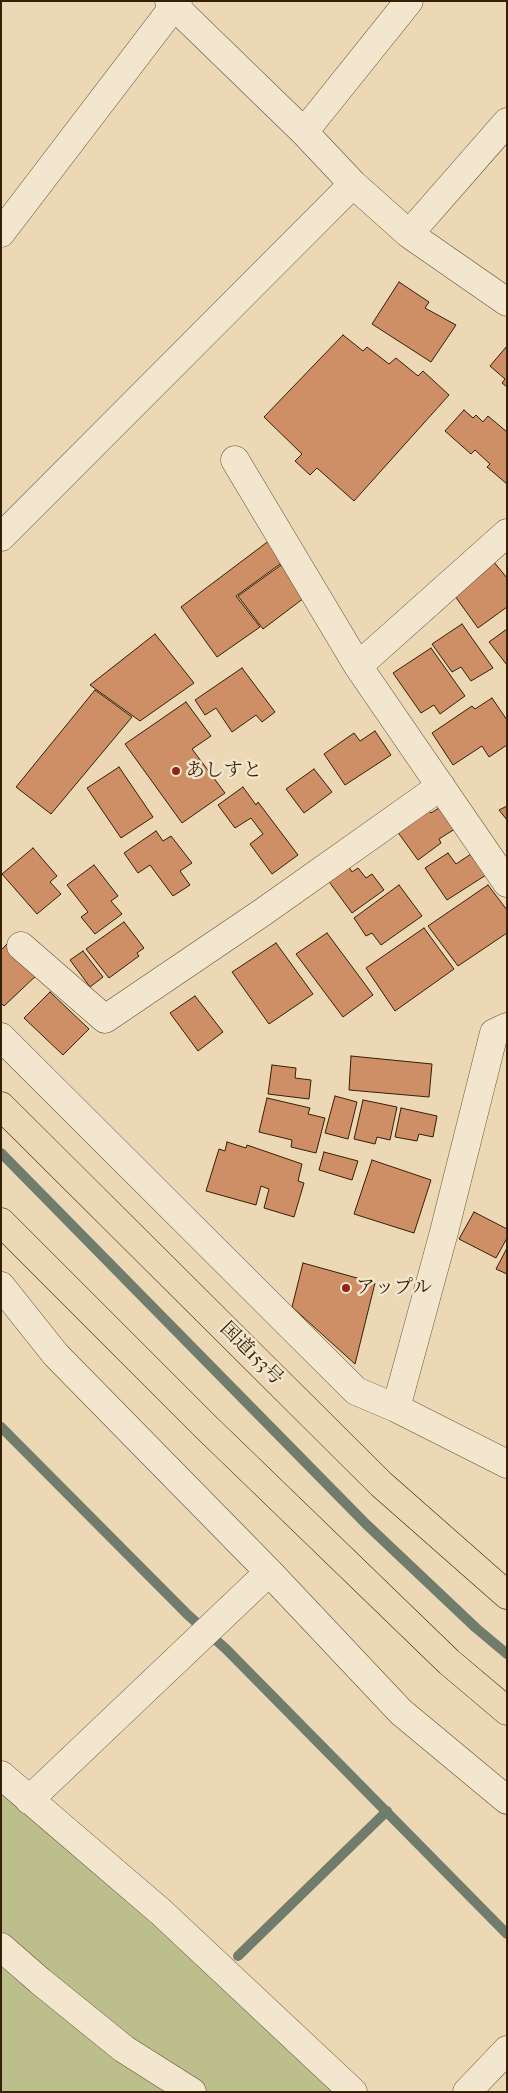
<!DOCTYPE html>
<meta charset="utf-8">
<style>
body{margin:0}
#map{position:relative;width:508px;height:2093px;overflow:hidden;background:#edd8b5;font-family:"IM FELL French Canon",serif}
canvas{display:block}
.frame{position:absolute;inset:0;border:2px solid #332005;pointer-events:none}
</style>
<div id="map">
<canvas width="508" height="2093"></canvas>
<div class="frame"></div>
</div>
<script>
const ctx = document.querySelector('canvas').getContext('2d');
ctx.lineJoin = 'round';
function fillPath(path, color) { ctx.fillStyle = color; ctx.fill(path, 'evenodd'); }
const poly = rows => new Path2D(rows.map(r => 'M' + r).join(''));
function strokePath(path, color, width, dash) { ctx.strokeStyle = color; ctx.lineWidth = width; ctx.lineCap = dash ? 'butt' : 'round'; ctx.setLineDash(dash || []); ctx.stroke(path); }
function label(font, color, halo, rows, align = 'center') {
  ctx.font = font + ' "IM FELL French Canon","Noto Serif JP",serif'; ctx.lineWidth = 5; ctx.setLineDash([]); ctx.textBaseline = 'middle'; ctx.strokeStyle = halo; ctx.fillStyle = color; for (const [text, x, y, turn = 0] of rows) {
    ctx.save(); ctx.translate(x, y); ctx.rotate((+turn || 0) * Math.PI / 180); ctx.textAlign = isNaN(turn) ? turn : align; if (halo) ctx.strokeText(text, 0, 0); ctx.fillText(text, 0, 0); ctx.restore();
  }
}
const green = poly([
 [1,1792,155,1921,332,2092,1,2092]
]);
const stream = poly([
 [1,1153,366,1524,476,1628,507,1654],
 [1,1427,188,1615,226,1649,507,1934],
 [238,1956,387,1811]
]);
const building = poly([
 [399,282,429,302,425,308,456,325,431,362,372,324,399,282],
 [343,335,363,351,367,347,389,364,396,358,418,376,423,371,449,395,354,501,317,468,310,475,295,461,302,454,264,417,343,335],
 [507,346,507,387,502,383,505,379,490,366,507,346],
 [464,410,473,418,476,415,483,422,488,416,507,432,507,484,487,467,490,464,475,450,471,454,445,431,464,410],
 [274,537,287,559,236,596,260,627,217,657,181,607,274,537],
 [493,561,507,578,507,607,478,628,452,592,493,561],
 [284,563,308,595,263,629,238,596,284,563],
 [462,624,493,668,471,681,461,667,452,672,432,644,462,624],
 [507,629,507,665,489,642,507,629],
 [155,634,194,683,140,721,90,685,155,634],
 [431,648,465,696,440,714,434,705,421,713,393,673,431,648],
 [242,668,275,712,262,722,256,715,232,732,216,708,205,715,195,700,242,668],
 [95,690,132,717,51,814,16,787,95,690],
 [492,698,507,720,507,745,489,757,482,746,453,765,432,733,472,706,475,709,492,698],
 [186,702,211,736,192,749,225,793,182,823,125,744,186,702],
 [375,731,391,755,345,785,324,754,354,733,360,741,375,731],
 [119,767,153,817,121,838,87,788,119,767],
 [314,769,332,792,304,813,286,789,314,769],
 [243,787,256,805,258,802,298,855,272,874,250,844,263,834,251,818,235,828,218,805,243,787],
 [425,806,431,813,442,806,458,827,439,839,441,843,418,860,394,827,425,806],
 [507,806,507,820,499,810,507,806],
 [156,831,163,841,171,836,192,863,180,871,190,885,173,896,150,865,138,873,124,853,156,831],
 [33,848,57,876,50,882,61,894,37,914,2,874,33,848],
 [448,853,456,864,471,854,486,875,447,900,425,868,448,853],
 [347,864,352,872,358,868,366,878,372,874,384,890,352,913,327,879,347,864],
 [94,865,118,896,111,901,122,914,95,934,81,917,88,912,67,885,94,865],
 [399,885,422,916,381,945,372,933,366,936,354,918,399,885],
 [488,885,507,910,507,933,458,966,428,926,488,885],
 [124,922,144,948,137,953,139,956,109,978,86,949,124,922],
 [424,928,454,969,395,1011,366,968,424,928],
 [327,933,373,995,343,1017,296,954,327,933],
 [10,941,40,972,4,1006,1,1003,1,950,10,941],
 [276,943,313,994,269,1024,232,972,276,943],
 [83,951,103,977,90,987,70,960,83,951],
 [50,992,89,1029,63,1055,24,1018,50,992],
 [195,996,223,1032,198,1051,170,1013,195,996],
 [351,1056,432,1064,429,1097,349,1090,351,1056],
 [272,1065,296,1068,295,1078,311,1080,309,1099,268,1094,272,1065],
 [335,1096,357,1102,348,1139,325,1133,335,1096],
 [267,1098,310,1108,308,1114,325,1118,316,1153,291,1147,292,1140,259,1132,267,1098],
 [363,1100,397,1107,390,1140,377,1137,375,1144,354,1139,363,1100],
 [401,1108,437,1116,433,1137,419,1134,417,1141,395,1137,401,1108],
 [227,1142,246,1148,247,1145,302,1164,298,1181,304,1183,294,1217,264,1208,269,1189,261,1186,256,1205,206,1191,219,1149,225,1151,227,1142],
 [324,1152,358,1161,352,1180,319,1170,324,1152],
 [372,1160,431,1180,414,1233,354,1214,372,1160],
 [474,1212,507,1229,507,1238,496,1258,459,1239,474,1212],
 [507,1248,507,1274,496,1269,507,1248],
 [303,1263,375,1283,355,1364,292,1307,303,1263]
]);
const minor = poly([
 [169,1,304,132,353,184,409,234,507,302],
 [304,132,409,1],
 [1,233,178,1],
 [409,234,507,122],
 [235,460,358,666,507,883],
 [1,537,353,184],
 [358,666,507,533],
 [21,946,105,1019,263,912,441,786],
 [1,1037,356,1391,396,1408,507,1464],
 [1,1286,56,1355,269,1572,401,1712,507,1800],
 [396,1408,444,1232,494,1033,507,1027],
 [1,1775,161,1912,353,2092],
 [29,1800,269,1572],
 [1,1947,40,1981,124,2049,192,2092],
 [467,2092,507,2050]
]);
const highway = poly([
 [1,1106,381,1484,507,1595],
 [1,1222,205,1426,449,1662,507,1711]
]);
const markers = [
 [176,771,5,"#8f2418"],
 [346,1288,5,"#8f2418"]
];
const poiNames = [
 ["あしすと",186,771],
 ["アップル",356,1288]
];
const streetNames = [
 ["国道153号",251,1354,45]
];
fillPath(green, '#bcbe8b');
strokePath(stream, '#707c6c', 10);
fillPath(building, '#ce8f66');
strokePath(building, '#332005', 1);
strokePath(minor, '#624e31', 29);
strokePath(highway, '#332005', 29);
strokePath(minor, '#f3e6cf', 28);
strokePath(highway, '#edd8b5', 28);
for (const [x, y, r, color] of markers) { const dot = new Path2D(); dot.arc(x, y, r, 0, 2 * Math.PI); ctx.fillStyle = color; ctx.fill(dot); strokePath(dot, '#f3e6cf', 2); }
label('19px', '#332005', '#f3e6cf', poiNames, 'left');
label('19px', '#332005', '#f3e6cf', streetNames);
</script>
